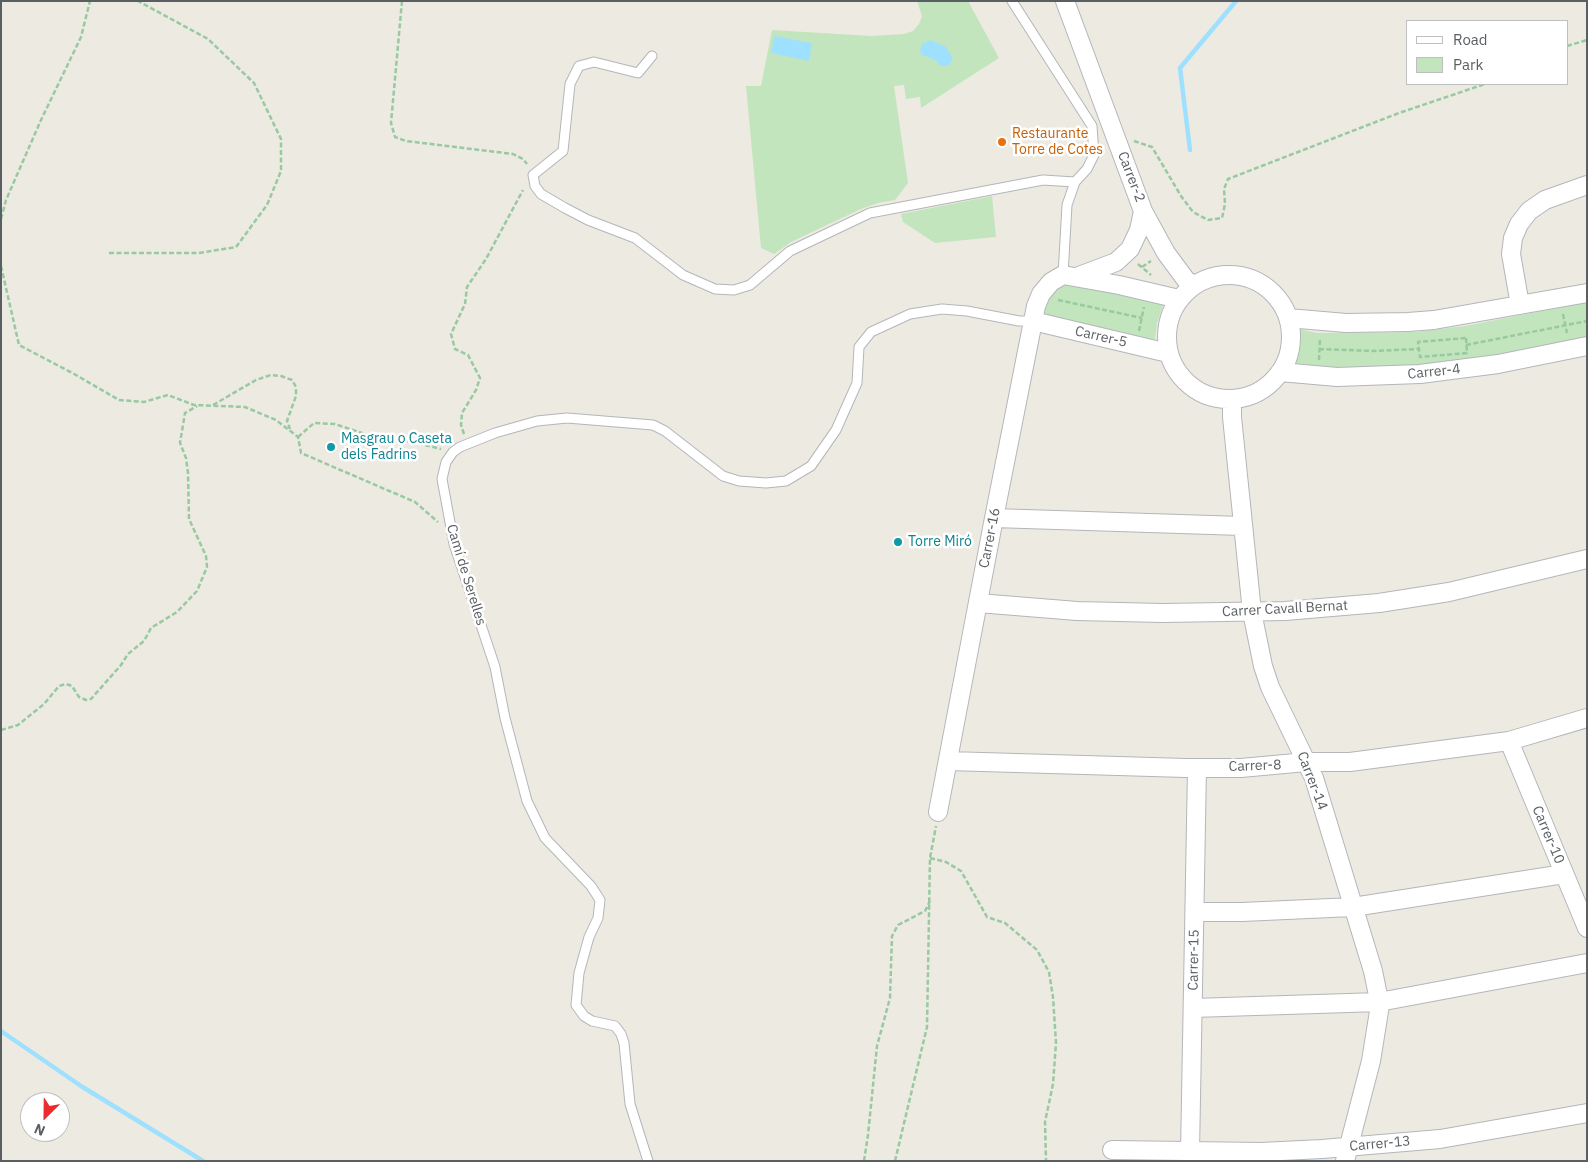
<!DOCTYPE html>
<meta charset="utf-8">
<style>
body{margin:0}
#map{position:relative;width:1588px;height:1162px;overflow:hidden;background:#edeae2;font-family:"IBM Plex Sans",sans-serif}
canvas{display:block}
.frame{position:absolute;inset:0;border:2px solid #5a5f63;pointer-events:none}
.legend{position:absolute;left:1406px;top:20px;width:162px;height:65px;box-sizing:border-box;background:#fff;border:1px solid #bdbfc1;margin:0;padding:6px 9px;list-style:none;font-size:15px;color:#5a5f63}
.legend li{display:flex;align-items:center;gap:10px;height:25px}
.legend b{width:25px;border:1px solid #bdbfc1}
.north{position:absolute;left:20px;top:1092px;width:50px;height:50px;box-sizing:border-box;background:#fff;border:1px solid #bdbfc1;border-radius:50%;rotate:203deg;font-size:14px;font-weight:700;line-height:20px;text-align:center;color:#5a5f63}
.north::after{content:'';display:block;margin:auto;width:18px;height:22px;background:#ea2b31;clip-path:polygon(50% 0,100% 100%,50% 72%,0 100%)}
</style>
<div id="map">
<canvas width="1588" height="1162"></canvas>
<div class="frame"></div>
<ul class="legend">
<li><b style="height:6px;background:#fff"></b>Road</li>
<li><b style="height:14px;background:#c2e5be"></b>Park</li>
</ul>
<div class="north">N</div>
</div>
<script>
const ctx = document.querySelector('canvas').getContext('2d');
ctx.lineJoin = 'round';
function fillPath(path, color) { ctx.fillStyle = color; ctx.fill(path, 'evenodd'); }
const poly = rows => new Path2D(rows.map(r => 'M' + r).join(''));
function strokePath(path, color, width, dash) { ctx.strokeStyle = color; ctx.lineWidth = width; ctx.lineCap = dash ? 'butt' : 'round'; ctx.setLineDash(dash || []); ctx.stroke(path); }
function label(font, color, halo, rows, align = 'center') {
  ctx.font = font + ' "IBM Plex Sans",sans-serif'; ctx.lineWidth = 5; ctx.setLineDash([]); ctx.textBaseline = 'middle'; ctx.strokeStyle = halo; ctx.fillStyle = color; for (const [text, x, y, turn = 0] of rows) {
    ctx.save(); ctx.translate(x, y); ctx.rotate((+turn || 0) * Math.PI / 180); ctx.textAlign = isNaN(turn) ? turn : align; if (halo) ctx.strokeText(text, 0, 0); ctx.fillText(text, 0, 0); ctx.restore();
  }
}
const green = poly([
 [917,1,968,1,999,58,921,108,920,97,906,99,904,85,894,86,908,183,895,200,878,203,861,209,791,242,774,254,761,248,746,86,761,86,772,30,871,36,904,34,913,31,919,24,922,16],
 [992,196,996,237,935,243,903,222,901,214],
 [1064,282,1164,303,1157,323,1155,340,1042,314,1043,303],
 [1587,302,1587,343,1544,351,1378,371,1292,368,1296,356,1299,329,1317,333,1414,332,1465,326]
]);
const water = poly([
 [774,36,812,43,809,61,771,53],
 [931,40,946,47,953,59,948,66,941,66,934,59,922,55,920,50,922,44]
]);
const stream = poly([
 [1190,150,1180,68,1236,1],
 [1,1031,81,1086,203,1161]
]);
const path = poly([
 [402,1,391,123,395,137,406,141,513,154,523,159,527,164],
 [1567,46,1587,40],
 [1134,141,1152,147,1181,196,1193,212,1208,220,1222,218,1225,204,1224,189,1228,179,1399,113,1485,84],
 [1,219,6,200,41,120,81,37,90,1],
 [109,253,199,253,236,247,267,205,281,171,281,139,254,83,208,39,138,1],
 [1138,264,1151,275],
 [1,266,19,345,76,375,119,400,144,402,168,395,194,405,245,407,276,420,298,437,301,453,415,502,438,522],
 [1142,267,1151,261],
 [1058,300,1142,318],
 [1563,314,1567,333],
 [1139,331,1144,307],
 [1466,338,1467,353,1420,357,1418,342,1466,338],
 [1466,345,1587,321],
 [1319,349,1373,351,1419,349],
 [1319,360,1320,338],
 [213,405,256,380,271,375,281,376,292,380,296,387,296,396,287,421,290,429],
 [464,434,461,425,462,413,476,390,480,378,468,355,455,349,451,334,465,304,467,287,486,259,523,190],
 [298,437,314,423,335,424,371,436,417,443,441,449],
 [1,730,18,725,44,704,59,686,66,684,72,686,79,697,86,700,91,699,121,665,128,654,144,641,151,628,177,612,197,591,207,567,206,556,189,519,188,473,186,458,180,443,185,413,197,406],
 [930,858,946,862,961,871,987,917,1005,923,1037,950,1049,972,1053,997,1056,1043,1053,1084,1045,1122,1046,1161],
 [864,1161,868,1135,877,1046,890,998,892,936,898,925,925,911,930,901],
 [895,1161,927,1027,930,858,936,826]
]);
const lane = poly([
 [1012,1,1092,126,1094,155,1087,169,1075,182,1067,205,1063,275],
 [652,56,638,73,594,62,579,66,570,84,563,151,533,175,535,186,541,194,565,208,588,220,635,238,683,275,715,289,734,290,750,285,790,251,870,213,1043,180,1075,182],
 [648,1161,630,1104,624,1043,621,1034,615,1026,592,1021,584,1016,576,1005,579,973,589,937,598,918,600,900,591,886,545,838,527,801,505,718,495,667,454,544,442,479,446,462,453,452,460,447,495,433,537,421,567,418,653,425,665,431,723,476,739,481,766,483,786,481,811,466,836,430,857,383,859,347,871,332,910,314,942,309,967,311,1019,321,1033,321]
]);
const street = poly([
 [1065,1,1143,211,1166,253,1186,280,1193,285],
 '1167 337a62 62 0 1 1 124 0a62 62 0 1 1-124 0Z',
 [1079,276,1116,262,1130,249,1139,230,1143,211],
 [1520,305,1511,254,1513,238,1519,224,1529,211,1545,200,1587,185],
 [1288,318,1346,323,1408,322,1434,320,1587,293],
 [1033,321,1168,353],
 [1280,372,1337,377,1420,374,1498,364,1587,346],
 [1232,399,1232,417,1252,612,1263,666,1270,687,1314,778,1373,971,1380,1005,1371,1061,1345,1161],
 [994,518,1242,526],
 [978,603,1077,611,1162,613,1285,611,1379,603,1449,592,1587,559],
 [1509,741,1587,928],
 [948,761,1186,768,1241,768,1306,762,1350,762,1509,741,1587,718],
 [938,812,994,518,1036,306,1041,294,1051,282,1063,275,1119,285,1179,299],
 [1196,912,1242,912,1353,907,1564,874],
 [1193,1008,1379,1002,1587,963],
 [1112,1150,1261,1152,1322,1149,1440,1139,1587,1113],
 [1190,1152,1197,768]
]);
const markers = [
 [1002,142,5,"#e8710a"],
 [331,447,5,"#0f9aa8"],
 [898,542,5,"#0f9aa8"]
];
const foodNames = [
 ["Restaurante",1012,134],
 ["Torre de Cotes",1012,150]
];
const streetNames = [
 ["Carrer-2",1131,177,69],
 ["Carrer-5",1101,337,13],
 ["Carrer-4",1434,372,-6],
 ["Carrer-16",990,538,-79],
 ["Camí de Serelles",466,575,73],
 ["Carrer Cavall Bernat",1285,609,-3],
 ["Carrer-8",1255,766,-2],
 ["Carrer-14",1312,781,69],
 ["Carrer-10",1548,835,67],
 ["Carrer-15",1194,960,-89],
 ["Carrer-13",1380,1144,-5]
];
const cultureNames = [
 ["Masgrau o Caseta",341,439],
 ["dels Fadrins",341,455],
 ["Torre Miró",908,542]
];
fillPath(green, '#c2e5be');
fillPath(water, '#a0e0ff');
strokePath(stream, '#a0e0ff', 4.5);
strokePath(lane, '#b3b6ba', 11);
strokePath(street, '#b3b6ba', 20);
strokePath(path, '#98c9a1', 2.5, [5, 2.5]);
strokePath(lane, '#fff', 9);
strokePath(street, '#fff', 18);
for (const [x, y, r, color] of markers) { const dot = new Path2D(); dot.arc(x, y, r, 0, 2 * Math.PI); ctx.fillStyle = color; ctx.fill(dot); strokePath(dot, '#fff', 2); }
label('14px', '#c56008', '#fff', foodNames, 'left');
label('14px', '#5a5f63', '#fff', streetNames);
label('14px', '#0d838f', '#fff', cultureNames, 'left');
</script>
